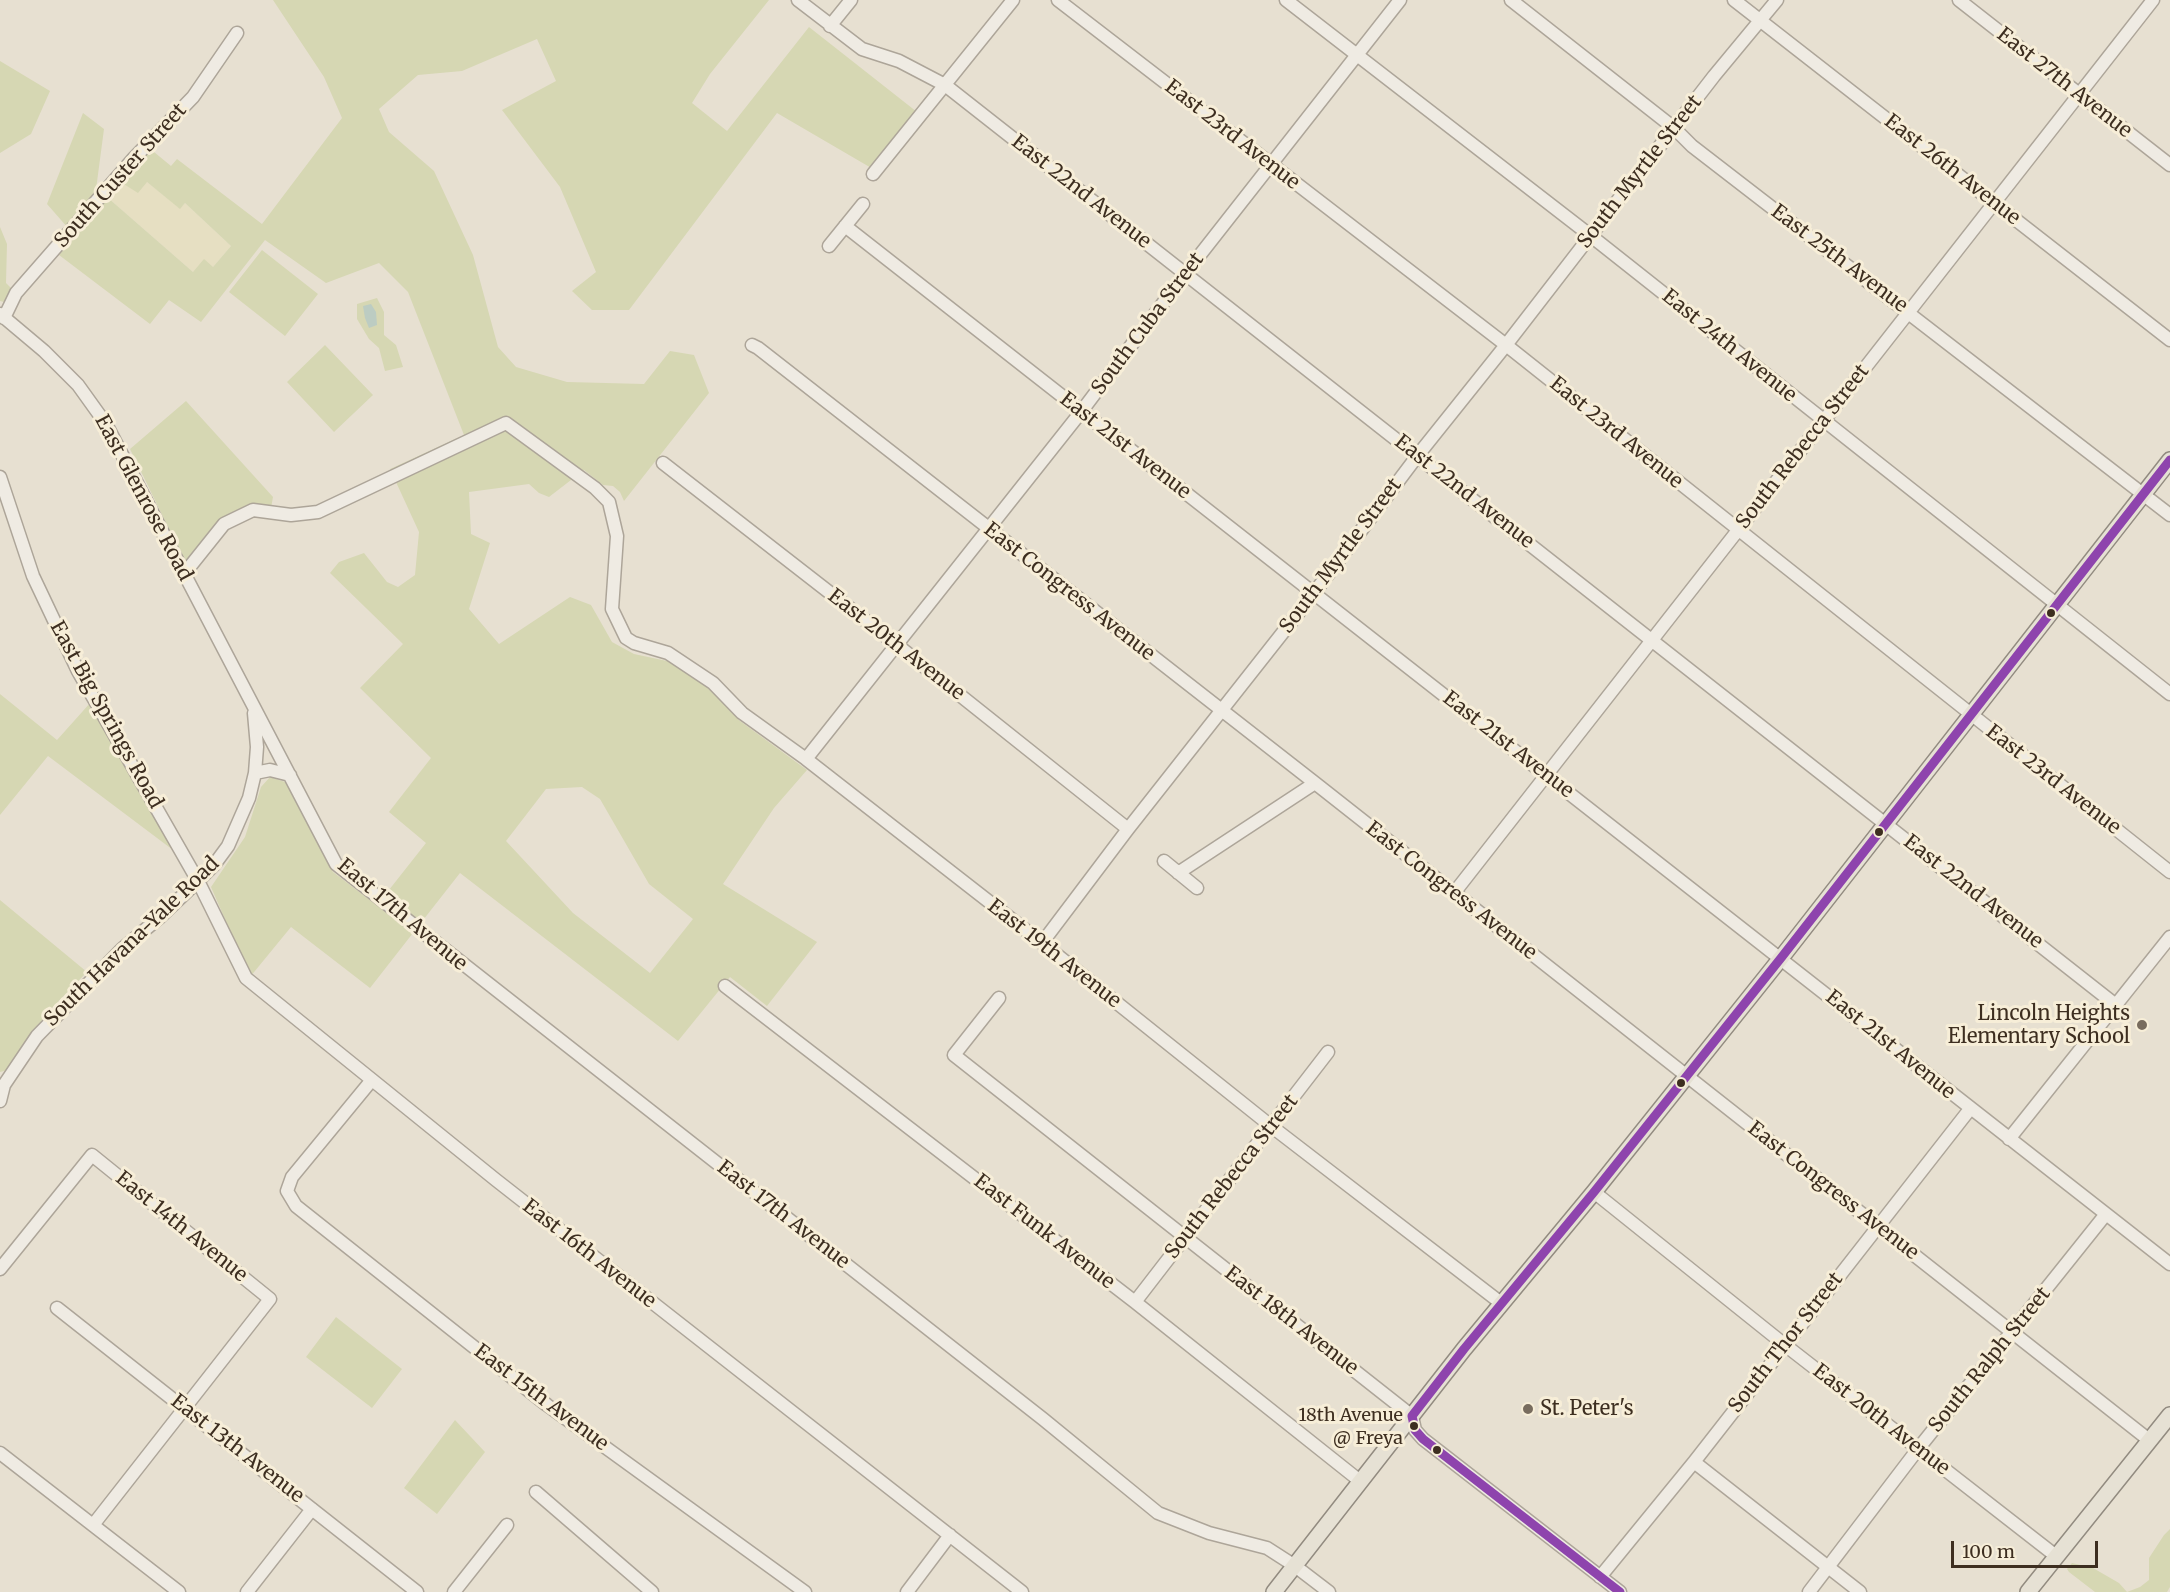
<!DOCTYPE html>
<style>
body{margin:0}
#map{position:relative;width:2170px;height:1592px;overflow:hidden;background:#e7e0d1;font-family:Merriweather,serif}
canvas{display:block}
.scale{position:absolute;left:1951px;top:1541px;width:147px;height:27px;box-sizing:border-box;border:3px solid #3d2e20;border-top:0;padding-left:8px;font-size:18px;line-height:21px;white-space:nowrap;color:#3d2e20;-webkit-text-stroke:4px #f7eed8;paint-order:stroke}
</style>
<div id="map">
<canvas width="2170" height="1592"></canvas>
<div class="scale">100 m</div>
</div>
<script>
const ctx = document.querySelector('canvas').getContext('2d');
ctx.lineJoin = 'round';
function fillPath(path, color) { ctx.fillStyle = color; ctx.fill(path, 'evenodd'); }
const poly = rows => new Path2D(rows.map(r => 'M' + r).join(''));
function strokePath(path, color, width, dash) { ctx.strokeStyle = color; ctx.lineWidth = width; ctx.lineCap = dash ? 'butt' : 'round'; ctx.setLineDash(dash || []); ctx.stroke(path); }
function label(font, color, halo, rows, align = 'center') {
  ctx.font = font + ' Merriweather,serif'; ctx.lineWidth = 6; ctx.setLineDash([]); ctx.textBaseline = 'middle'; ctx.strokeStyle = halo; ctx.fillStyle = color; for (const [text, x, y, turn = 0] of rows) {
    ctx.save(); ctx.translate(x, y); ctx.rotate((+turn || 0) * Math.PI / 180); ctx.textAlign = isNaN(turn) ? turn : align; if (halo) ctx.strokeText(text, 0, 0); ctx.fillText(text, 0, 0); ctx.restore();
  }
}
const farmland = poly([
 [119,181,147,182,180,208,185,203,231,246,213,267,193,272,107,197]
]);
const green = poly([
 [273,0,769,0,710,74,692,103,727,131,809,27,917,112,873,169,777,113,629,310,592,310,572,291,596,272,560,187,502,110,556,81,537,39,462,71,418,75,379,109,389,132,434,171,473,255,498,347,516,367,567,382,644,384,670,351,694,355,709,393,624,501,620,492,613,486,603,485,584,470,549,497,539,493,529,484,469,492,471,534,490,543,469,609,499,644,570,597,591,605,612,642,634,654,667,661,700,679,740,721,807,770,774,808,723,884,817,942,767,1006,730,977,678,1041,460,873,420,924,385,895,426,843,389,812,431,758,360,688,403,644,330,573,339,562,364,553,387,582,398,587,415,575,419,532,390,469,464,435,408,292,379,263,326,283,265,240,201,322,169,300,150,324,59,255,107,197,193,272,204,259,213,267,231,246,185,203,180,209,147,182,138,193,119,181,148,147,171,166,177,159,262,224,342,118,324,77],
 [582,787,600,799,649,884,693,919,650,973,573,913,506,841,546,789],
 [0,61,50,91,31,134,0,153],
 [83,113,104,129,95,197,68,228,47,204],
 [0,227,7,244,6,283,14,291,9,299,4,302,0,301],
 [262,250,318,294,285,336,229,292],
 [377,298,384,312,384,335,396,345,403,367,385,371,379,348,369,339,357,319,357,304],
 [325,345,373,395,334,432,287,382],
 [186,401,273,497,271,508,253,506,227,516,186,564,130,449],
 [0,694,57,740,91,702,173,850,48,756,0,815],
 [270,777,288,783,333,872,413,933,370,988,291,927,250,977,211,887,245,837,261,787],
 [0,900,87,972,48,1012,8,1070,0,1072],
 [336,1317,402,1369,372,1408,306,1357],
 [455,1420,485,1452,437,1514,404,1488],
 [2170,1529,2170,1587,2167,1592,2095,1592,2069,1572,2067,1569,2072,1563,2093,1568,2119,1583,2127,1592,2140,1587,2149,1580,2149,1558,2164,1535]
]);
const water = poly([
 [371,304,376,312,377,325,369,328,365,318,363,306]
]);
const minor = poly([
 [798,0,862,49,899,61,945,85,2117,1006],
 [1058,0,1506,345,2170,872],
 [1286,0,1591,236,2170,694],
 [1511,0,1674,128,1692,146,2170,515],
 [1734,0,2170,340],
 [1959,0,2170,165],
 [830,26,851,0],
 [873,174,1013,0],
 [845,226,2170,1264],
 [829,246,863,204],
 [0,314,44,351,78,385,106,424,336,864,1043,1419,1158,1513,1209,1533,1267,1548,1295,1566,1329,1592],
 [4,318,16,293,134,158,193,97,237,33],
 [752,345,758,348,1315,783,2149,1440],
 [663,463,897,645,1128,829],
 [0,477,33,576,78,671,198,881,246,978,496,1180,1022,1592],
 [184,574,224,524,253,510,291,515,318,512,506,423,595,488,609,502,617,536,612,609,626,638,634,643,668,653,713,683,742,713,806,759,1042,943,1271,1126,1501,1303],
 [806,759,1081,412,1185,274,1400,0],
 [255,773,270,770,290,775],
 [1164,861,1197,888],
 [1178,873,1315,783],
 [1454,893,2153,0],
 [1042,943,1128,829,1314,593,1418,455,1506,345,1714,76,1777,0],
 [725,986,1135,1302,1360,1481],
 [999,998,954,1055,1412,1416,1415,1430,1423,1439,1620,1592],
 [371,1081,292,1177,287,1191,296,1206,547,1405,805,1592],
 [0,1101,4,1085,37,1036,122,949,159,918,198,881,214,865,228,846,249,798,255,773,257,747,254,713],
 [2009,1139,2170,937],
 [1594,1192,1785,1345,2056,1556],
 [0,1269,92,1155,270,1299,93,1525],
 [1135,1302,1328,1052],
 [57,1308,417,1592],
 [0,1453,179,1592],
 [1694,1462,1860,1592],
 [536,1492,652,1592],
 [1600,1577,1694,1462,1970,1109],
 [247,1592,312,1509],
 [454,1592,507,1525],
 [907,1592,950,1535],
 [1809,1592,1918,1449,2106,1214]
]);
const major = poly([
 [1274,1592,1464,1349,1594,1192,1781,958,2170,460],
 [2028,1592,2170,1415]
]);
const bus1 = poly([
 [1412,1416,1464,1349,1594,1192,1781,958,2170,460],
 [1412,1416,1415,1430,1423,1439,1620,1592]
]);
const markers = [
 [2051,613,5,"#3d2e20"],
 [1879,832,5,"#3d2e20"],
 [2142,1025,6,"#786c5e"],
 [1681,1083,5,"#3d2e20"],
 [1528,1409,6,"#786c5e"],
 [1414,1426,5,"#3d2e20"],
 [1437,1450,5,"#3d2e20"]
];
const busNames = [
 ["18th Avenue",1403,1416],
 ["@ Freya",1403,1439]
];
const streetNames = [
 ["East 27th Avenue",2064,83,38],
 ["East 23rd Avenue",1232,135,38],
 ["East 26th Avenue",1952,170,38],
 ["South Myrtle Street",1640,172,-52],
 ["South Custer Street",121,176,-48],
 ["East 22nd Avenue",1081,192,38],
 ["East 25th Avenue",1839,259,37],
 ["South Cuba Street",1148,324,-53],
 ["East 24th Avenue",1729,346,39],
 ["East 23rd Avenue",1616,433,39],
 ["East 21st Avenue",1125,446,38],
 ["South Rebecca Street",1803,447,-52],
 ["East 22nd Avenue",1464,492,38],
 ["East Glenrose Road",143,498,62],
 ["South Myrtle Street",1341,556,-53],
 ["East Congress Avenue",1069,592,38],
 ["East 20th Avenue",896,645,38],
 ["East Big Springs Road",106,715,61],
 ["East 21st Avenue",1508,745,38],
 ["East 23rd Avenue",2053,780,38],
 ["East Congress Avenue",1451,891,38],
 ["East 22nd Avenue",1973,892,38],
 ["East 17th Avenue",402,915,40],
 ["South Havana-Yale Road",132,942,-44],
 ["East 19th Avenue",1054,954,38],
 ["East 21st Avenue",1890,1045,39],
 ["South Rebecca Street",1232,1177,-52],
 ["East Congress Avenue",1833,1191,38],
 ["East 17th Avenue",783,1215,38],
 ["East 14th Avenue",181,1227,39],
 ["East Funk Avenue",1044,1232,38],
 ["East 16th Avenue",589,1254,38],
 ["East 18th Avenue",1291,1321,38],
 ["South Thor Street",1786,1343,-52],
 ["South Ralph Street",1990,1360,-51],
 ["East 15th Avenue",541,1398,37],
 ["East 20th Avenue",1881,1420,38],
 ["East 13th Avenue",237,1449,38]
];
const poiNames = [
 ["Lincoln Heights",2130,1014],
 ["Elementary School",2130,1037],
 ["St. Peter's",1540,1409,"left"]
];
fillPath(farmland, '#e6dfc2');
fillPath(green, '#d6d7b3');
fillPath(water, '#bcccc2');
strokePath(minor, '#ada599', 15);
strokePath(major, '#928b80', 18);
strokePath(minor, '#efebe3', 12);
strokePath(major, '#e6e1d4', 15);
strokePath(bus1, '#8e44ad', 9);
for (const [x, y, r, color] of markers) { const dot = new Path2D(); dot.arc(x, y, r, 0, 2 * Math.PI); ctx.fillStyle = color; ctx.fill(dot); strokePath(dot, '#f7eed8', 2); }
label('18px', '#3d2e20', '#f7eed8', busNames, 'right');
label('20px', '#3d2e20', '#f7eed8', streetNames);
label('20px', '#3d2e20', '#f7eed8', poiNames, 'right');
</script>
